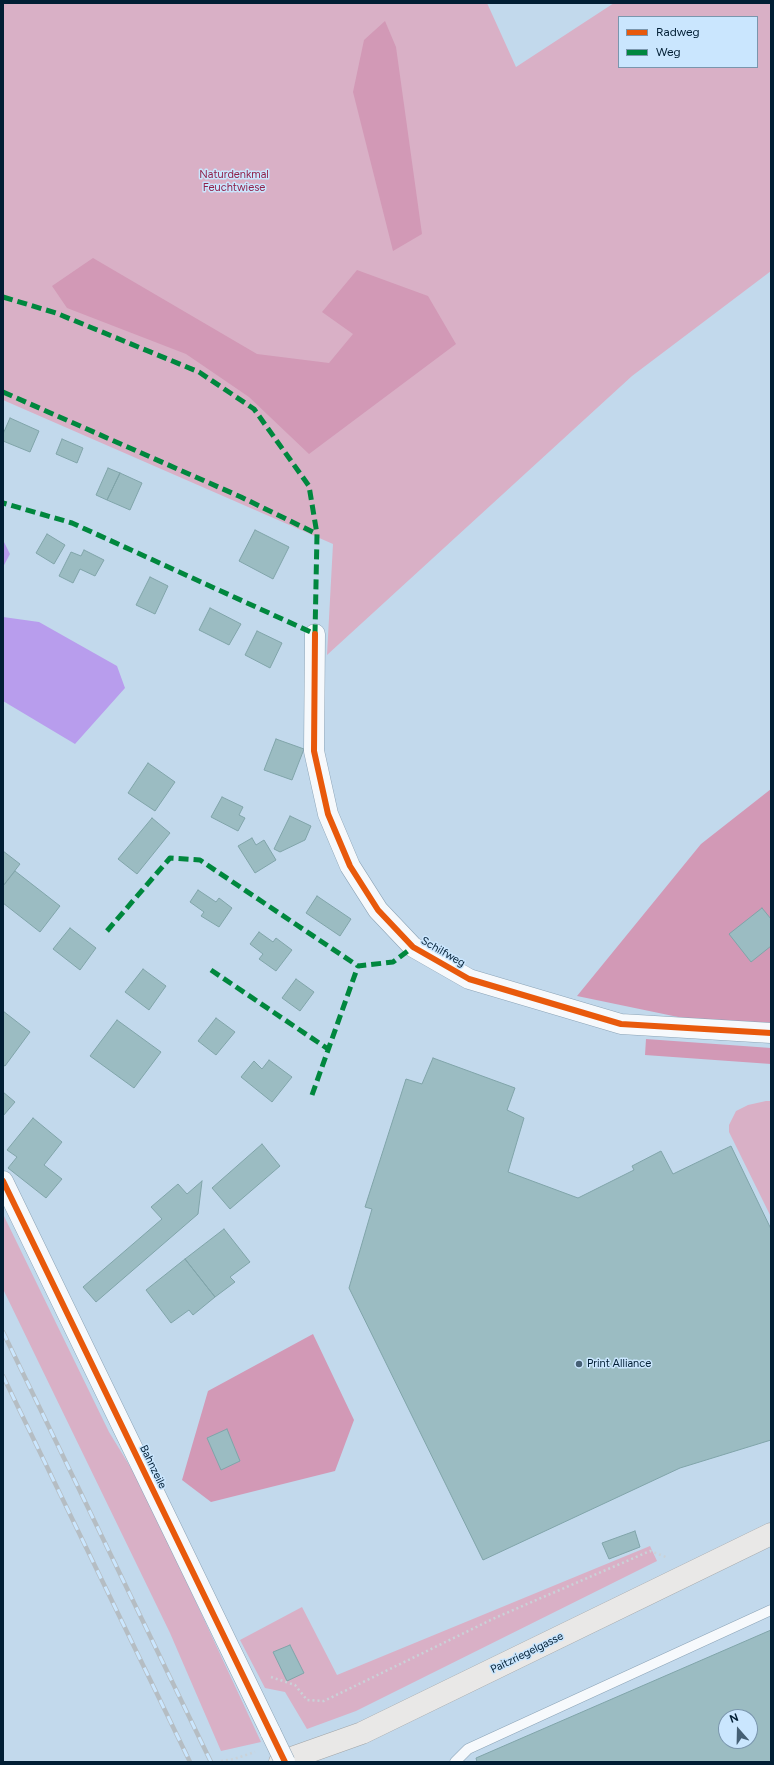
<!DOCTYPE html>
<style>
body{margin:0}
#map{position:relative;width:774px;height:1765px;overflow:hidden;background:#c2d9ec;font-family:Figtree,sans-serif}
canvas{display:block}
.frame{position:absolute;inset:0;border:4px solid #011e34;pointer-events:none}
.legend{position:absolute;left:618px;top:16px;width:140px;height:52px;box-sizing:border-box;background:#cae6fe;border:1px solid #7a96ad;margin:0;padding:5px 7px;list-style:none;font-size:12px;color:#011e34}
.legend li{display:flex;align-items:center;gap:8px;height:20px}
.legend b{width:20px;border:1px solid #7a96ad}
.north{position:absolute;left:718px;top:1709px;width:40px;height:40px;box-sizing:border-box;background:#cae6fe;border:1px solid #7a96ad;border-radius:50%;rotate:340deg;font-size:11px;font-weight:700;line-height:16px;text-align:center;color:#011e34}
.north::after{content:'';display:block;margin:auto;width:14px;height:18px;background:#455f74;clip-path:polygon(50% 0,100% 100%,50% 72%,0 100%)}
</style>
<div id="map">
<canvas width="774" height="1765"></canvas>
<div class="frame"></div>
<ul class="legend">
<li><b style="height:5px;background:#e8590c"></b>Radweg</li>
<li><b style="height:5px;background:#00873e"></b>Weg</li>
</ul>
<div class="north">N</div>
</div>
<script>
const ctx = document.querySelector('canvas').getContext('2d');
ctx.lineJoin = 'round';
function fillPath(path, color) { ctx.fillStyle = color; ctx.fill(path, 'evenodd'); }
const poly = rows => new Path2D(rows.map(r => 'M' + r).join(''));
function strokePath(path, color, width, dash) { ctx.strokeStyle = color; ctx.lineWidth = width; ctx.lineCap = dash ? 'butt' : 'round'; ctx.setLineDash(dash || []); ctx.stroke(path); }
function label(font, color, halo, rows, align = 'center') {
  ctx.font = font + ' Figtree,sans-serif'; ctx.lineWidth = 3; ctx.setLineDash([]); ctx.textBaseline = 'middle'; ctx.strokeStyle = halo; ctx.fillStyle = color; for (const [text, x, y, turn = 0] of rows) {
    ctx.save(); ctx.translate(x, y); ctx.rotate((+turn || 0) * Math.PI / 180); ctx.textAlign = isNaN(turn) ? turn : align; if (halo) ctx.strokeText(text, 0, 0); ctx.fillText(text, 0, 0); ctx.restore();
  }
}
const green = poly([
 [3,3,487,3,516,67,614,3,771,3,771,271,632,376,327,655,333,544,3,400],
 [619,17,757,17,757,67,619,67],
 [766,1101,771,1101,771,1217,729,1132,729,1125,736,1111,748,1105],
 [3,1214,109,1432,142,1486,261,1742,221,1751,170,1633,3,1289],
 [650,1546,657,1561,356,1711,307,1729,285,1692,265,1688,240,1640,302,1607,337,1675]
]);
const forest = poly([
 [385,21,396,47,422,234,393,251,353,92,364,40],
 [93,258,257,354,329,363,353,334,322,312,357,270,428,296,456,344,309,454,249,397,186,354,67,308,52,286],
 [771,789,771,1024,707,1023,577,996,701,844],
 [646,1039,771,1048,771,1064,645,1055],
 [313,1334,354,1420,335,1471,211,1502,182,1480,208,1391]
]);
const water = poly([
 [3,540,10,554,3,567],
 [3,617,39,622,117,666,125,688,75,744,3,701]
]);
const building = poly([
 [10,418,39,431,30,452,3,441,3,434,10,418],
 [62,439,83,448,77,463,56,454,62,439],
 [108,468,120,473,107,500,96,495,108,468],
 [120,473,142,483,130,510,107,500,120,473],
 [255,530,289,547,273,579,239,561,255,530],
 [47,534,65,545,54,564,36,553,47,534],
 [84,550,104,560,95,576,80,569,73,583,59,576,71,552,81,556,84,550],
 [150,577,168,586,155,614,136,605,150,577],
 [210,608,241,624,229,645,199,630,210,608],
 [257,631,282,643,270,668,245,655,257,631],
 [276,739,304,749,292,780,264,770,276,739],
 [148,763,175,782,155,811,128,793,148,763],
 [222,797,243,807,239,815,245,818,238,831,211,817,222,797],
 [290,816,311,826,305,840,280,852,274,849,290,816],
 [152,818,170,833,137,874,118,859,152,818],
 [252,838,256,845,264,840,276,860,255,873,238,846,252,838],
 [3,851,20,864,3,886,3,851],
 [15,871,60,906,40,932,3,903,3,886,15,871],
 [198,890,216,902,219,898,232,908,219,927,201,916,204,912,190,902,198,890],
 [317,896,351,919,340,936,306,913,317,896],
 [762,908,771,919,771,946,751,962,729,934,762,908],
 [70,928,96,948,80,970,53,949,70,928],
 [259,932,273,942,276,938,292,950,276,971,259,959,263,954,250,944,259,932],
 [143,969,166,986,149,1010,125,992,143,969],
 [296,979,314,992,300,1011,282,998,296,979],
 [3,1011,30,1032,5,1066,3,1065,3,1011],
 [216,1018,235,1032,216,1055,198,1041,216,1018],
 [117,1020,161,1052,134,1088,90,1056,117,1020],
 [433,1058,515,1088,507,1110,524,1118,508,1172,578,1198,634,1170,632,1166,661,1151,673,1174,731,1146,771,1229,771,1440,680,1468,483,1560,349,1288,372,1209,365,1207,406,1079,422,1084,433,1058],
 [269,1060,292,1077,272,1102,241,1077,254,1061,262,1069,269,1060],
 [3,1092,15,1102,3,1116,3,1092],
 [33,1118,62,1142,44,1165,62,1179,46,1198,8,1168,17,1157,7,1150,33,1118],
 [262,1144,280,1166,230,1209,212,1188,262,1144],
 [202,1181,198,1214,96,1302,83,1287,162,1219,151,1207,178,1184,187,1194,202,1181],
 [224,1229,250,1262,230,1277,235,1282,215,1297,185,1259,224,1229],
 [185,1259,215,1297,193,1315,189,1310,171,1323,146,1290,185,1259],
 [227,1429,240,1461,221,1470,207,1438,227,1429],
 [635,1531,640,1547,609,1559,602,1543,635,1531],
 [771,1630,771,1762,477,1762,476,1758,771,1630],
 [726,1717,750,1717,750,1741,726,1741,726,1717],
 [290,1645,304,1673,287,1681,273,1652,290,1645]
]);
const path = poly([
 [271,1677,295,1685,307,1700,324,1701,497,1617,650,1551,666,1557],
 [221,1761,234,1759,255,1752]
]);
const service = poly([
 [455,1762,468,1749,771,1610]
]);
const minor = poly([
 [315,634,314,751,328,814,350,866,378,910,413,947,469,979,621,1024,771,1033],
 [3,1181,271,1733]
]);
const primary = poly([
 [280,1762,362,1733,771,1534]
]);
const rail = poly([
 [3,1332,211,1762],
 [3,1376,190,1762]
]);
const minorBridge = poly([
 [271,1733,285,1762]
]);
const quiet = poly([
 [3,297,56,313,199,372,254,409,309,486,317,534,315,634,72,523,3,503],
 [3,392,241,497,317,534],
 [107,931,170,858,200,860,358,966,393,962,413,947],
 [211,970,328,1049],
 [312,1095,358,966]
]);
const cycleway = poly([
 [315,634,314,751,328,814,350,866,378,910,413,947,469,979,621,1024,771,1033],
 [3,1181,285,1762]
]);
const markers = [
 [579,1364,4,"#455f74"]
];
const parkNames = [
 ["Naturdenkmal",234,175],
 ["Feuchtwiese",234,188]
];
const streetNames = [
 ["Schilfweg",443,952,30],
 ["Bahnzeile",153,1467,64],
 ["Paitzriegelgasse",527,1653,-26]
];
const poiNames = [
 ["Print Alliance",587,1364]
];
fillPath(green, '#d9b0c6');
fillPath(forest, '#d299b6');
fillPath(water, '#b89ded');
fillPath(building, '#9bbcc2');
strokePath(building, '#80a4a9', 1);
strokePath(service, '#8ba3b6', 11);
strokePath(minor, '#8ba3b6', 21);
strokePath(primary, '#a0a4a7', 23);
strokePath(path, '#cad2d8', 2.5, [2, 3]);
strokePath(service, '#f6f9fc', 10);
strokePath(minor, '#f6f9fc', 20);
strokePath(primary, '#e9e8e7', 22);
strokePath(rail, '#b5bdc3', 4.5);
strokePath(rail, '#cae6fe', 3, [9]);
strokePath(minorBridge, '#8ba3b6', 21, []);
strokePath(minorBridge, '#f6f9fc', 20);
strokePath(quiet, '#00873e', 5, [10, 5]);
strokePath(cycleway, '#e8590c', 6);
for (const [x, y, r, color] of markers) { const dot = new Path2D(); dot.arc(x, y, r, 0, 2 * Math.PI); ctx.fillStyle = color; ctx.fill(dot); strokePath(dot, '#cae6fe', 1.5); }
label('11px', '#90214a', '#cae6fe', parkNames);
label('11px', '#011e34', '#cae6fe', streetNames);
label('11px', '#011e34', '#cae6fe', poiNames, 'left');
</script>
